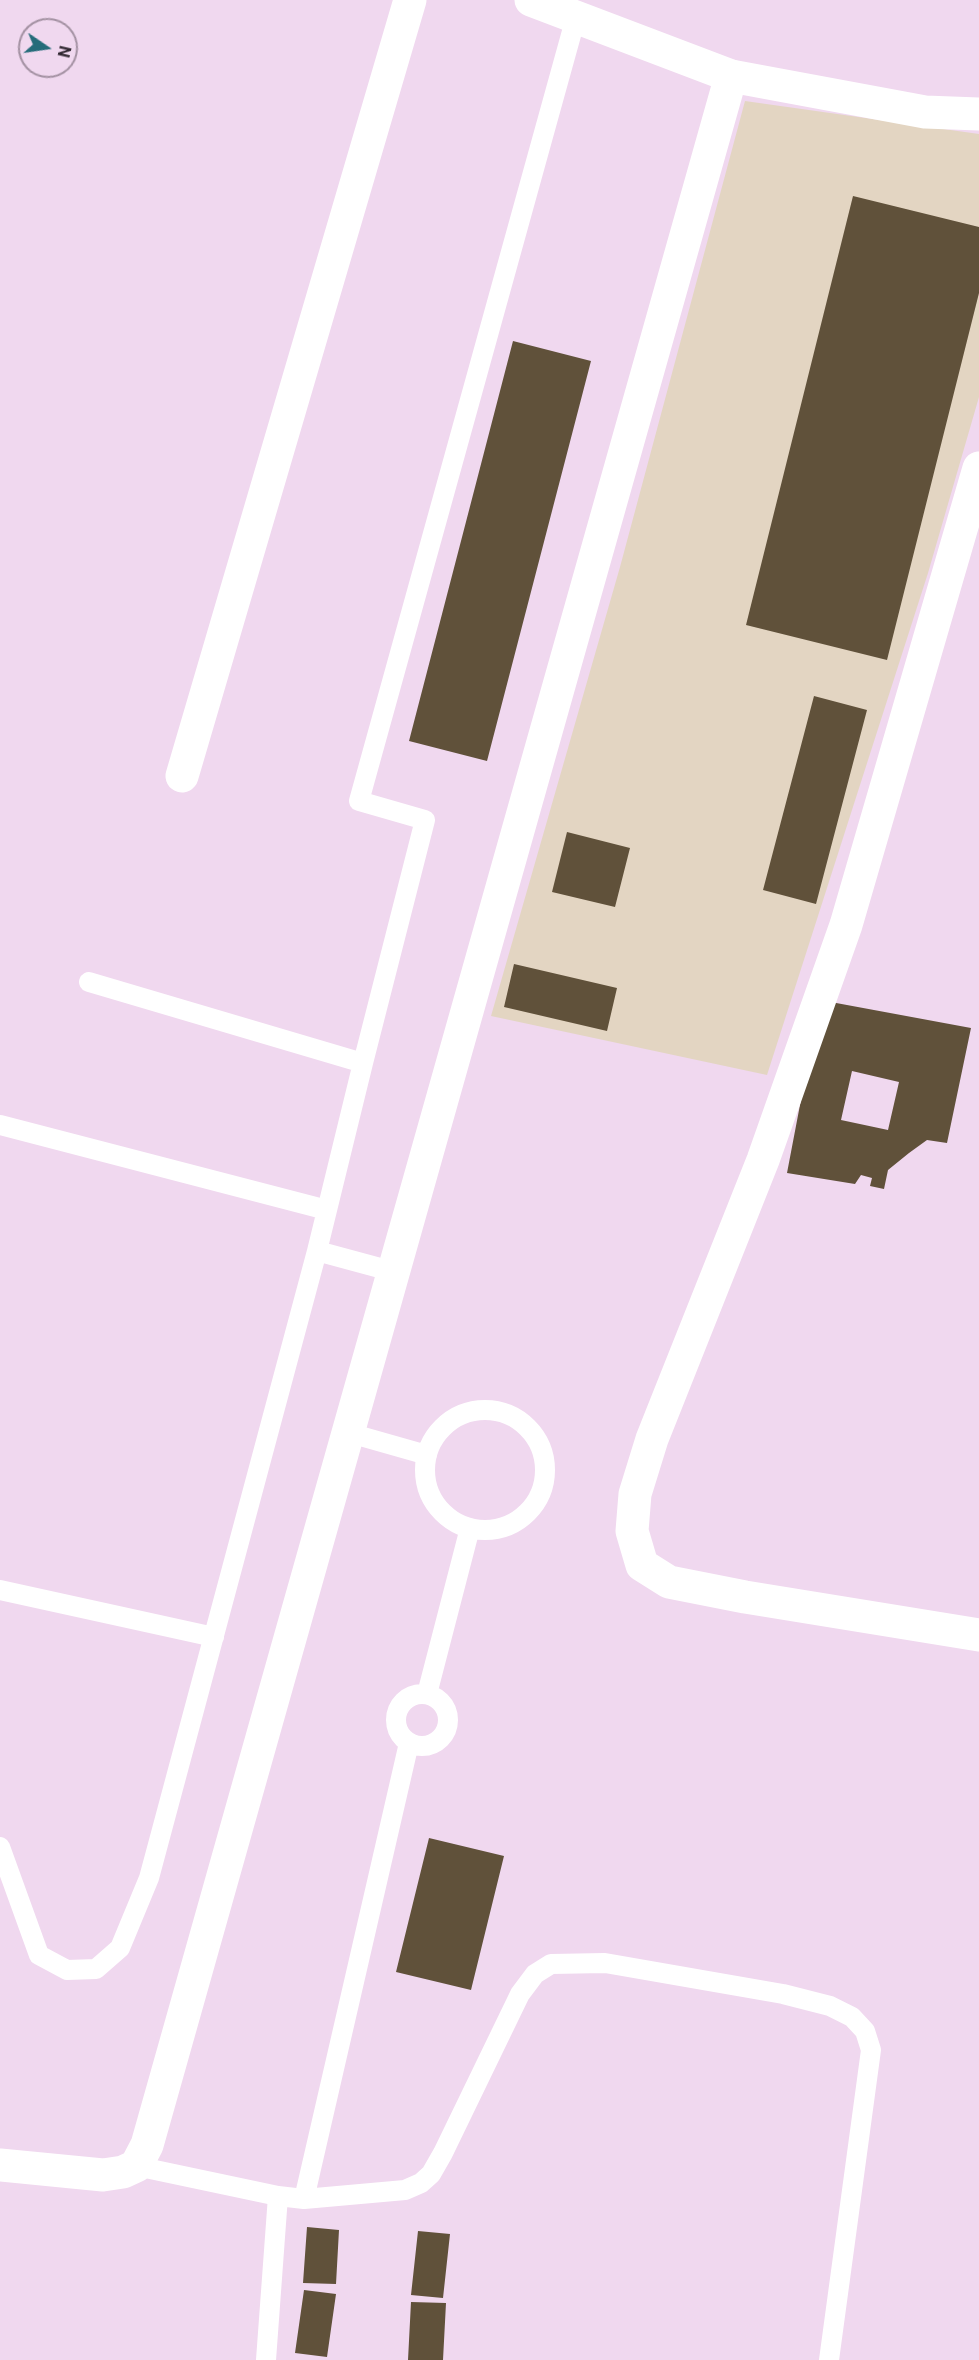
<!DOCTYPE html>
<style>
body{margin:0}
#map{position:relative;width:979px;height:2360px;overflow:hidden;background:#f0d8ef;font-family:Roboto,sans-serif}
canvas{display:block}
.north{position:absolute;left:18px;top:18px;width:60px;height:60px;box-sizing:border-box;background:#f0d8ef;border:2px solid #a391a2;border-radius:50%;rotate:103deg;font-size:16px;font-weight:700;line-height:24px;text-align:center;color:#2f262f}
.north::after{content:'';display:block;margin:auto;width:21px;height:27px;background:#256c7a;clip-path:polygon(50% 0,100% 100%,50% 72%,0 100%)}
</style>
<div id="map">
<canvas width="979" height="2360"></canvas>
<div class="north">N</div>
</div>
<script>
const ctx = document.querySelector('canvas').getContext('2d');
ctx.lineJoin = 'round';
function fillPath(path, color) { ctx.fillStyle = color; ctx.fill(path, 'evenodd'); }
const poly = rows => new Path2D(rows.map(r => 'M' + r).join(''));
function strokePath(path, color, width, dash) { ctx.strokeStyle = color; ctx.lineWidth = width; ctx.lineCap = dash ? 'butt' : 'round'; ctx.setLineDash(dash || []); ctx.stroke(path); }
const commercial = poly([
 [745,101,979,134,979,397,928,573,767,1075,491,1016,620,567]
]);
const building = poly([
 [853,196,979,227,979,293,887,660,746,625],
 [513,341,591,361,487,761,409,741],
 [814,696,867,710,816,904,763,890],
 [567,832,630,848,615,907,552,892],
 [514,964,617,988,607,1031,504,1007],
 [820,1000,971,1028,947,1143,927,1140,909,1153,888,1170,884,1189,870,1186,872,1178,861,1175,855,1184,787,1173],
 [852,1071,899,1082,888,1130,841,1120],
 [429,1838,504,1856,471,1990,396,1972],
 [307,2227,339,2230,336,2284,303,2283],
 [418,2231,450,2234,443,2298,411,2295],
 [304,2290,336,2294,327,2357,295,2353],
 [411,2302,446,2303,443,2360,408,2360]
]);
const service = poly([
 [363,1063,425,820,359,801,576,17],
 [0,1125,327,1210],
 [317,1251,391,1271],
 '425 1470a60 60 0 1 1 120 0a60 60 0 1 1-120 0Z',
 [346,1432,427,1455],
 [0,1590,214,1637],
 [427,1694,470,1528],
 '396 1720a26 26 0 1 1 52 0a26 26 0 1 1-52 0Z',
 [0,1847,39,1955,67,1970,96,1969,120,1948,149,1878,317,1251,363,1063,89,982],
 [136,2166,278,2196,304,2199,405,2190,421,2183,431,2174,443,2153,520,1994,535,1974,551,1964,605,1963,783,1994,830,2006,852,2017,865,2031,871,2050,829,2360],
 [304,2199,409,1743],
 [266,2360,278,2196]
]);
const minor = poly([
 [979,468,846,925,763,1160,652,1439,635,1494,632,1531,642,1565,669,1582,745,1597,979,1635],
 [182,776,410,0],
 [0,2165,103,2175,123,2172,136,2166,147,2145,731,76]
]);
const tertiary = poly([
 [531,0,731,76,925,112,979,114]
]);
fillPath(commercial, '#e3d5c2');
fillPath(building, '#60513a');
strokePath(service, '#fff', 20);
strokePath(minor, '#fff', 33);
strokePath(tertiary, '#fff', 33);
</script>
